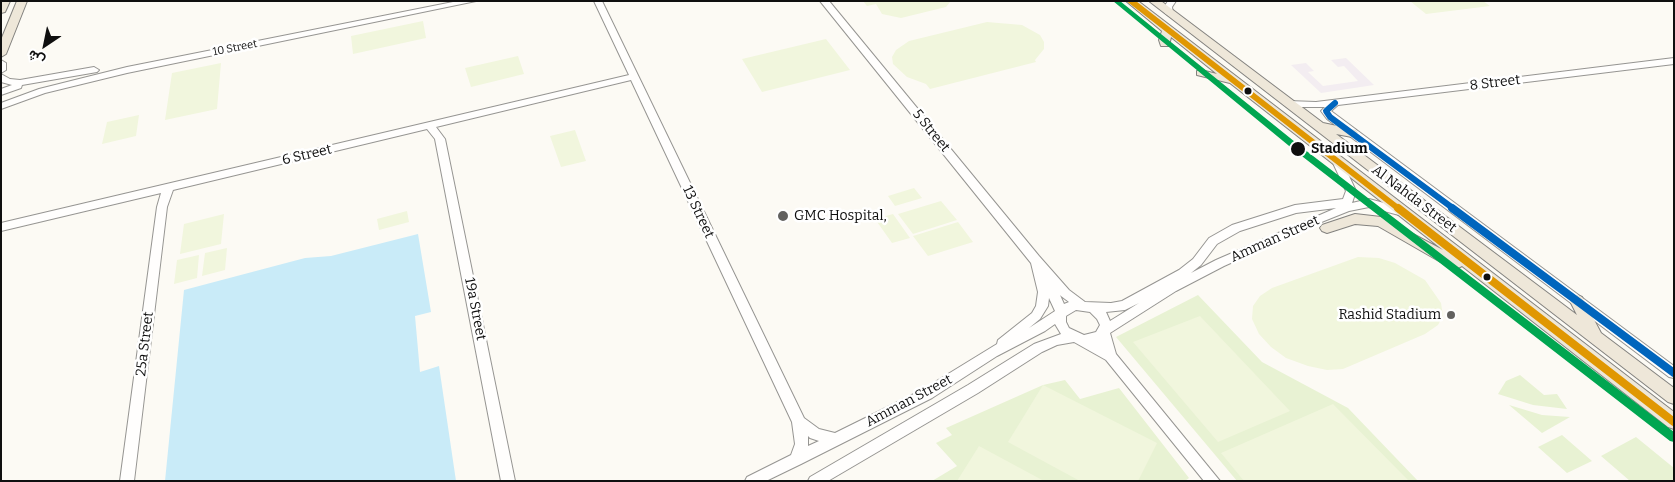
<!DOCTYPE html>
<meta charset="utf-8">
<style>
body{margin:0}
#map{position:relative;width:1675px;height:482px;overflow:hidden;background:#fcfaf4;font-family:Bitter,Vazirmatn,serif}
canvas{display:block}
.frame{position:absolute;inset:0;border:2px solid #0f0f0f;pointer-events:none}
.north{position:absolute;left:20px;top:20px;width:50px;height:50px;-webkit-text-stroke:4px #fff;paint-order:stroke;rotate:214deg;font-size:14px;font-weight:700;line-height:20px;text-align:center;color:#0f0f0f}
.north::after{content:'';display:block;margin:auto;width:18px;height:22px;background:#0f0f0f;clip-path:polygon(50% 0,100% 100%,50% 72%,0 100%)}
</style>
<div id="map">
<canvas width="1675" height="482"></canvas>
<div class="frame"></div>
<div class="north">ش</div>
</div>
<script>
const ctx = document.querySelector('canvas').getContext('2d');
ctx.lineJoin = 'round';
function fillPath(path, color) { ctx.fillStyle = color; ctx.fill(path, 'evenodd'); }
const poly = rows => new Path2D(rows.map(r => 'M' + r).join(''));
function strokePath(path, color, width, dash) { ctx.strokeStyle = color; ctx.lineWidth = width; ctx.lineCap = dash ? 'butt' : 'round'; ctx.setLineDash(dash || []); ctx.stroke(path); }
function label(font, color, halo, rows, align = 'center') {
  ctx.font = font + ' Bitter,serif'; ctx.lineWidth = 5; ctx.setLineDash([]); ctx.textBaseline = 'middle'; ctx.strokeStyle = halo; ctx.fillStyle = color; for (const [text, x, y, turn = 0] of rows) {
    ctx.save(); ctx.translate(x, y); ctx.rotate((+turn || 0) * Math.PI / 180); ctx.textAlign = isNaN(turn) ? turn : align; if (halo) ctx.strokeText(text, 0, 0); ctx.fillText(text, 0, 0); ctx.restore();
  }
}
const industrial = poly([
 [1346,58,1374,85,1321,93,1291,65,1306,63,1314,71,1308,72,1323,86,1358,81,1344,66,1338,67,1331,60]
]);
const green = poly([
 [1198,295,1262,362,1348,408,1418,481,1237,481,1116,337],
 [1520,375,1544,395,1557,394,1567,409,1533,405,1498,394,1506,381],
 [1065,380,1080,399,1119,388,1189,478,1185,481,932,481,957,466,936,443,952,435,946,428,1043,385],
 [1509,405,1542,415,1570,417,1542,433],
 [1562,435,1592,461,1567,473,1538,447],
 [1636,437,1674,468,1674,481,1630,481,1601,456]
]);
const pitch = poly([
 [863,1,951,1,946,7,901,18,882,14,876,4,867,6],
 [1410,1,1483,1,1490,6,1426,14],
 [423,21,426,38,353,54,351,36],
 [987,22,1022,25,1040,35,1044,42,1044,49,1035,60,1036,62,930,89,926,84,907,77,893,64,892,57,896,50,909,41],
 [826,39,850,70,762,92,742,59],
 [518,56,524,74,471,87,465,68],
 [221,63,217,109,165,120,172,73],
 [139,115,136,136,102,144,107,122],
 [575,130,586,161,561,167,550,136],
 [914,188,922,198,895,206,888,196],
 [941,201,957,220,913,234,898,214],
 [407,211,409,222,379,230,377,219],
 [224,214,221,244,180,254,184,224],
 [893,214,910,238,892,243,875,219],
 [958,222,973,242,928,256,913,236],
 [227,248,225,270,202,276,205,253],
 [199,255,197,278,174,284,177,260],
 [1358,257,1379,258,1395,263,1425,280,1441,303,1443,316,1438,325,1425,334,1343,369,1327,370,1308,366,1286,358,1271,347,1259,334,1252,319,1253,306,1260,296,1272,288],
 [1200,316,1290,411,1218,442,1133,342],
 [1043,385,1157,443,1138,481,1080,481,1008,442],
 [1333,404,1409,481,1244,481,1221,453],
 [979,446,1044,481,957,481]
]);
const water = poly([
 [418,234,431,312,415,316,420,372,439,366,456,481,165,481,184,290,305,258,331,256]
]);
const minor = poly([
 [458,1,476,1,127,73,45,93,1,109,1,103,39,89,127,67,458,1],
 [594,1,602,1,804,418,819,429,835,433,922,390,997,344,998,340,1032,313,1036,306,1038,292,1031,263,820,1,829,1,1039,256,1069,290,1085,302,1111,303,1122,301,1179,270,1193,259,1209,238,1232,225,1295,205,1343,199,1346,191,1333,163,1334,161,1342,161,1356,191,1352,203,1369,199,1403,208,1404,211,1399,215,1369,207,1349,211,1324,221,1224,266,1176,291,1110,333,1116,354,1220,481,1204,481,1106,360,1074,342,1057,345,1042,352,978,393,828,481,808,481,810,477,968,385,1034,344,1061,334,1055,324,1045,331,997,356,932,398,801,464,766,481,745,481,747,477,791,455,795,444,792,422,631,80,436,127,445,139,515,481,501,481,435,139,427,129,173,190,167,207,134,481,120,481,157,207,161,193,1,231,1,223,629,75,594,1],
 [1336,208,1216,260,1191,273,1201,265,1217,244,1240,231,1296,213,1336,208],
 [1060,295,1061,296,1069,302,1064,304,1060,295],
 [1049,298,1055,311,1029,328,1040,319,1048,306,1049,298],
 [1139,303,1110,321,1106,312,1125,310,1139,303],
 [1076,310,1090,312,1097,319,1100,325,1096,332,1084,335,1069,328,1066,322,1066,316,1076,310],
 [808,436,810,438,819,441,808,446,808,436],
 [1168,1,1176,1,1172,7,1173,13,1169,16,1165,13,1164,7,1168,1],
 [1674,58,1674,64,1338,105,1331,111,1674,366,1674,378,1669,377,1327,119,1321,111,1325,107,1288,107,1283,104,1288,101,1316,102,1674,58],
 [1,60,6,63,6,70,1,73,1,60],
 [94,67,99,70,97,72,22,85,21,88,1,95,1,89,12,85,1,82,1,74,10,79,20,80,94,67]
]);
const major = poly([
 [1,1,10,1,5,12,1,13,1,1],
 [17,1,27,1,6,54,1,57,1,40,17,1],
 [1126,1,1138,1,1674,412,1674,429,1668,427,1462,266,1456,269,1451,268,1378,226,1355,224,1327,233,1322,231,1320,228,1322,225,1355,214,1381,217,1443,250,1230,83,1197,75,1197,71,1201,70,1217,74,1171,37,1169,46,1161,46,1159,40,1162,31,1126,1],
 [1149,1,1161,1,1323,123,1356,130,1358,133,1352,137,1336,134,1577,315,1570,301,1572,297,1577,295,1582,297,1601,333,1674,388,1674,404,1668,402,1149,1]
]);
const bus1Far1 = poly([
 [1131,1,1399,209]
]);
const bus1 = poly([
 [1398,208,1674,422]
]);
const bus2Far1 = poly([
 [1335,103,1326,111,1330,117,1454,209]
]);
const bus2 = poly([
 [1452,208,1674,373]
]);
const metro1 = poly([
 [1113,1,1120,1,1300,146,1674,432,1674,442,1670,441,1294,150,1113,1]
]);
const markers = [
 [1248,91,4.5,"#0f0f0f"],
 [1298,149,8,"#0f0f0f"],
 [783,216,6,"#62615f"],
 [1487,277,4.5,"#0f0f0f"],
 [1451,315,5,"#62615f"]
];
const farStreetnames = [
 ["10 Street",235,48,-11]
];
const streetNames = [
 ["8 Street",1495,83,-7],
 ["5 Street",931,131,51],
 ["6 Street",307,155,-13],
 ["Al Nahda Street",1414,199,37],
 ["13 Street",698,212,65],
 ["Amman Street",1275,239,-24],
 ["19a Street",475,309,79],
 ["25a Street",145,344,-83],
 ["Amman Street",909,401,-28]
];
const stopNames = [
 ["Stadium",1311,149]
];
const poiNames = [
 ["GMC Hospital,",794,216],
 ["Rashid Stadium",1441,315,"right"]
];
fillPath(industrial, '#f3edf1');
fillPath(green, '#e8f2d3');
fillPath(pitch, '#f1f6dd');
fillPath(water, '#c9ebf8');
strokePath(minor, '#969592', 2);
strokePath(major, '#83827f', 2);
fillPath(minor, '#fffefd');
fillPath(major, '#eee7d9');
strokePath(bus1Far1, '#e09702', 6);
strokePath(bus1, '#e09702', 8);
strokePath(bus2Far1, '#0065bd', 6);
strokePath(bus2, '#0065bd', 8);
fillPath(metro1, '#00a651');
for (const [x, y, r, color] of markers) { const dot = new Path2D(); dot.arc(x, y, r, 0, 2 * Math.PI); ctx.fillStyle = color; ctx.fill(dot); strokePath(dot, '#fff', 2); }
label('11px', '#0f0f0f', '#fff', farStreetnames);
label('14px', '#0f0f0f', '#fff', streetNames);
label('bold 14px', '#0f0f0f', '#fff', stopNames, 'left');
label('14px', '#0f0f0f', '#fff', poiNames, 'left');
</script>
